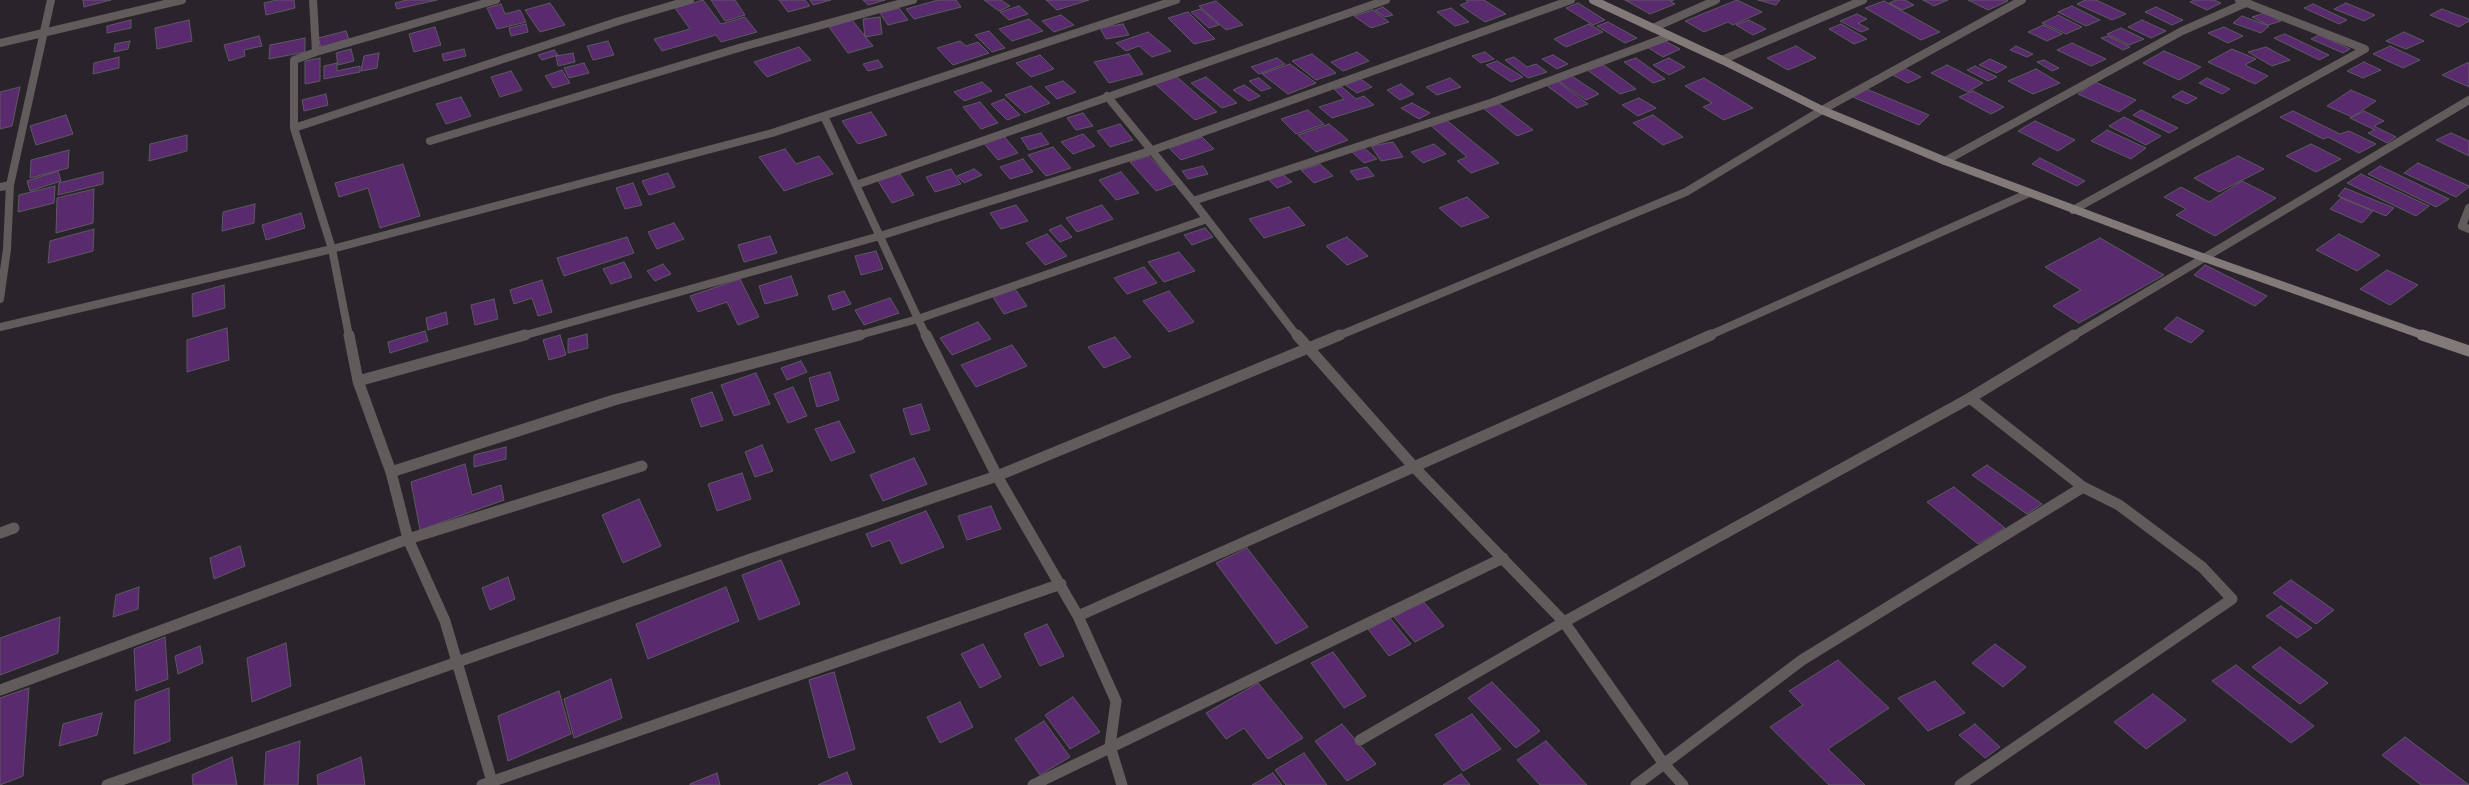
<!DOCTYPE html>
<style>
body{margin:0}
canvas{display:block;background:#29242b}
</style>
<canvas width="2469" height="785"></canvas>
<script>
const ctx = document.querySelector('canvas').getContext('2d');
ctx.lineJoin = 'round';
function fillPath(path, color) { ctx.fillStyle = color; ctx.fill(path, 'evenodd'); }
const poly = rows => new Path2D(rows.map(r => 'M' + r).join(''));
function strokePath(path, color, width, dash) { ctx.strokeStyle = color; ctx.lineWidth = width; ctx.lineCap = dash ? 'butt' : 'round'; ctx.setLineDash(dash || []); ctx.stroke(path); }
const building = poly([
 [83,0,111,0,84,7,83,0],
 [277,0,294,0,295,8,266,15,264,3,277,0],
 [407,0,437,0,397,9,395,3,407,0],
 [703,0,721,24,745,17,757,32,721,42,716,35,662,51,654,39,690,29,675,8,703,0],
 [711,0,735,0,745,15,725,21,711,0],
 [779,0,805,0,810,6,788,12,779,0],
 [810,0,831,0,813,5,810,0],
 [863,0,885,0,868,5,863,0],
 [938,0,956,0,961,7,914,19,906,9,938,0],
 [984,0,1001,0,1010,6,999,11,984,0],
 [1046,0,1089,0,1057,10,1046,0],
 [1466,0,1484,0,1506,14,1485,22,1460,5,1468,2,1466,0],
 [1625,0,1674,0,1670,1,1675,4,1650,14,1625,0],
 [1737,0,1762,12,1733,25,1728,22,1704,32,1685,21,1737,0],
 [1758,0,1780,0,1776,5,1758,0],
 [1896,0,1905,0,1914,5,1902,10,1889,3,1896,0],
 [1923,0,1948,0,1934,6,1923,0],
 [1968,0,2007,0,2008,1,1988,10,1968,0],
 [2085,0,2096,0,2126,14,2112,20,2077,4,2085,0],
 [2195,0,2214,0,2221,3,2207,10,2190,2,2195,0],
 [1216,1,1243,25,1226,30,1199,6,1216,1],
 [1884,1,1940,32,1921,40,1865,8,1884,1],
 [550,3,565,25,540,32,525,10,550,3],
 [1578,3,1605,20,1593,25,1566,8,1578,3],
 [2346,3,2375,15,2364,21,2334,9,2346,3],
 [501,4,505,14,520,10,526,22,497,29,487,8,501,4],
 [2313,4,2347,20,2339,24,2304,8,2313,4],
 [1019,6,1028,14,1009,20,1000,12,1019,6],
 [2072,6,2100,20,2086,26,2058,12,2072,6],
 [1383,7,1393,15,1385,17,1375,10,1383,7],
 [2156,7,2183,20,2172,25,2145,12,2156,7],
 [899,8,908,20,888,25,880,13,899,8],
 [1451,8,1469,22,1455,26,1437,12,1451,8],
 [1201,9,1219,25,1209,28,1191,12,1201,9],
 [2442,9,2469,19,2469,21,2459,27,2430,15,2442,9],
 [1373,10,1389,22,1371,28,1354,16,1373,10],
 [1188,12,1215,39,1194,44,1168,18,1188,12],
 [2265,13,2281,21,2268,25,2252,17,2265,13],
 [1857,14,1867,19,1858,23,1869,29,1861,32,1840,21,1857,14],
 [1061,15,1074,25,1054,32,1042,21,1061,15],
 [2058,15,2082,27,2066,34,2042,23,2058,15],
 [2242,16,2269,26,2261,33,2233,23,2242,16],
 [880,17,882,34,865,37,863,19,880,17],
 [1029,19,1043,31,1012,41,999,29,1029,19],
 [131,20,131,28,107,33,107,26,131,20],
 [189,20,192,41,157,49,155,28,189,20],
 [852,20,873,46,848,53,829,27,852,20],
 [1749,20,1766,29,1753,35,1736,25,1749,20],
 [2142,20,2166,31,2151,38,2128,27,2142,20],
 [1608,22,1637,38,1625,43,1597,26,1608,22],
 [526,24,528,32,511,36,509,28,526,24],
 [1123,24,1129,35,1106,39,1100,28,1123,24],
 [1589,24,1603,32,1566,47,1554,39,1589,24],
 [1841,24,1867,39,1854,44,1829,29,1841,24],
 [2043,25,2062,34,2047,41,2028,32,2043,25],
 [435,27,441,45,414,52,409,34,435,27],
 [2224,27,2243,36,2228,43,2208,33,2224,27],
 [2121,28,2144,39,2129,45,2107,34,2121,28],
 [346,31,349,40,321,47,318,38,346,31],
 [989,31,1005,48,992,52,975,35,989,31],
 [1148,32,1171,51,1152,57,1139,46,1126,51,1116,43,1148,32],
 [2404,32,2424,41,2406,49,2386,41,2404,32],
 [2285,34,2329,55,2319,60,2274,38,2285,34],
 [2319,35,2350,49,2343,53,2311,39,2319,35],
 [259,36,262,46,244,50,245,56,229,61,224,45,259,36],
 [2108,36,2130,47,2123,50,2101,38,2108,36],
 [305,38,305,52,269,59,270,45,305,38],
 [1663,40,1680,49,1663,57,1647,47,1663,40],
 [130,41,128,49,114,52,115,44,130,41],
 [608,41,614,55,593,60,587,46,608,41],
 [960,41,966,46,978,42,989,53,953,65,937,48,960,41],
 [2072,43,2106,59,2091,66,2057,50,2072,43],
 [1796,46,1816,58,1788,70,1767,58,1796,46],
 [2016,46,2033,54,2027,57,2010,50,2016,46],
 [2390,46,2420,60,2403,68,2373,54,2390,46],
 [799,47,811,60,767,77,754,62,799,47],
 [2266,47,2290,60,2272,66,2248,52,2266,47],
 [351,49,354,61,338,65,336,53,351,49],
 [464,49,466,56,444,61,442,54,464,49],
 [2232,49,2256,59,2245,65,2268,76,2255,84,2208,62,2232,49],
 [554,50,558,55,542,60,538,55,554,50],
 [2164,51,2201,67,2179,80,2143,63,2164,51],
 [1357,52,1369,61,1343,71,1331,62,1357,52],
 [1485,52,1494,59,1481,63,1472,56,1485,52],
 [379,53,377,68,361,71,364,56,379,53],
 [573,53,575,62,558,66,556,56,573,53],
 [1129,54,1143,74,1109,83,1094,62,1129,54],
 [1312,54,1336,73,1316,80,1292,61,1312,54],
 [1040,55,1054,69,1031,77,1016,63,1040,55],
 [1553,55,1568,64,1557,69,1542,59,1553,55],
 [119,57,119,68,93,74,94,63,119,57],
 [1514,57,1527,67,1536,64,1547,72,1528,78,1505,60,1514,57],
 [320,58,320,81,305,84,305,61,320,58],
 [1277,58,1285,64,1259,74,1251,67,1277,58],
 [1636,58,1665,79,1653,83,1624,62,1636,58],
 [1669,58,1685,67,1669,75,1653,65,1669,58],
 [1990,59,2007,67,1997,73,1979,65,1990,59],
 [878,60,883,67,868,71,863,64,878,60],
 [2044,60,2059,68,2052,71,2037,62,2044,60],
 [1497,61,1523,77,1511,82,1486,65,1497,61],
 [2364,62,2381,70,2363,78,2347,71,2364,62],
 [337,63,337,71,360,66,360,72,324,79,324,66,337,63],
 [584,63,589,73,569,78,564,68,584,63],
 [2467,63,2469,63,2469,87,2442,75,2467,63],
 [1290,64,1316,83,1288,94,1262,74,1290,64],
 [1602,64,1636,89,1620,94,1586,69,1602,64],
 [1947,65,1983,83,1968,92,1931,73,1947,65],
 [1975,66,1997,77,1988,81,1967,70,1975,66],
 [1904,68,1921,77,1908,83,1891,74,1904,68],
 [2036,69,2060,83,2033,94,2008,81,2036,69],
 [562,70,570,83,553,88,545,76,562,70],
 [511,71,522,90,500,97,491,77,511,71],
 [1570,75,1599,94,1586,100,1557,80,1570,75],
 [1177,77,1217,112,1195,120,1155,84,1177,77],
 [1206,77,1237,103,1222,108,1191,83,1206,77],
 [1259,78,1271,88,1261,91,1249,81,1259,78],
 [1359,78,1372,87,1357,93,1344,84,1359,78],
 [1450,78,1461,87,1437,95,1426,87,1450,78],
 [1704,78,1753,108,1724,120,1703,107,1712,103,1685,86,1704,78],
 [2207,78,2230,89,2222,94,2199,83,2207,78],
 [1063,81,1076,92,1057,99,1045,87,1063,81],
 [1557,81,1588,104,1577,108,1546,85,1557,81],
 [982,82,992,91,964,101,954,92,982,82],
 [2095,82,2136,100,2119,112,2078,94,2095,82],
 [1401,84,1414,94,1400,100,1387,90,1401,84],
 [1244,85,1260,96,1249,101,1233,90,1244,85],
 [1031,86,1050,103,1025,113,1005,95,1031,86],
 [20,87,12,126,0,129,0,92,20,87],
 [1342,87,1356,99,1364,96,1374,105,1332,118,1319,107,1344,99,1334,89,1342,87],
 [1864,88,1929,115,1919,125,1853,97,1864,88],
 [2351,90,2376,101,2352,117,2327,106,2351,90],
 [1973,91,2004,107,1991,114,1959,97,1973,91],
 [2182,91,2197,98,2187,104,2172,97,2182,91],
 [326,94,328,105,304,111,302,100,326,94],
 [461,97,471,116,446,124,436,104,461,97],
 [1639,98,1656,108,1638,116,1622,105,1639,98],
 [1004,99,1020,115,1007,120,991,104,1004,99],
 [980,102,998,123,981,129,963,107,980,102],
 [1412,103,1430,113,1419,119,1401,108,1412,103],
 [1498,103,1533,130,1517,136,1483,108,1498,103],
 [1308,110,1324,124,1296,134,1281,119,1308,110],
 [2141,110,2178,128,2169,133,2133,115,2141,110],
 [2293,111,2340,134,2349,131,2376,144,2359,153,2328,137,2323,139,2280,117,2293,111],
 [2364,111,2384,121,2374,126,2396,137,2387,143,2368,133,2375,130,2350,118,2364,111],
 [871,112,887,135,858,144,842,121,871,112],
 [1083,113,1093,126,1076,130,1067,118,1083,113],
 [66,115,73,134,36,145,30,126,66,115],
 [1653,115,1683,137,1663,145,1633,123,1653,115],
 [2124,117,2161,136,2146,145,2109,126,2124,117],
 [1445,119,1499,163,1471,173,1457,161,1467,157,1429,124,1445,119],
 [2035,121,2075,140,2058,151,2018,131,2035,121],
 [1120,124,1133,140,1110,147,1097,131,1120,124],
 [1329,124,1348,140,1316,152,1298,135,1329,124],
 [2107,130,2146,148,2131,159,2091,141,2107,130],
 [1041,133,1049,144,1029,150,1021,138,1041,133],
 [2451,133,2469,141,2469,156,2436,140,2451,133],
 [1002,134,1018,153,998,160,982,141,1002,134],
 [1083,134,1095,146,1073,154,1061,142,1083,134],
 [187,135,187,151,149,161,150,144,187,135],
 [1202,137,1214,149,1181,160,1169,148,1202,137],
 [1393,142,1403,157,1381,161,1371,146,1393,142],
 [1434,144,1446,154,1423,163,1411,152,1434,144],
 [2311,144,2341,159,2316,172,2286,156,2311,144],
 [1053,147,1071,168,1046,176,1028,155,1053,147],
 [1363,147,1377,159,1364,163,1351,151,1363,147],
 [785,149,796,164,819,156,833,174,784,191,759,157,785,149],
 [69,150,68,168,30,178,31,160,69,150],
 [1149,156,1175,184,1156,191,1130,162,1149,156],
 [2238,156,2264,169,2219,192,2194,178,2238,156],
 [2040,158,2085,181,2077,186,2032,164,2040,158],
 [1023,159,1033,172,1010,179,1000,167,1023,159],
 [2418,163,2469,186,2469,187,2456,197,2404,173,2418,163],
 [403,164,420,216,380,228,368,188,339,197,335,183,403,164],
 [1320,164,1333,176,1314,183,1301,170,1320,164],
 [1203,166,1208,174,1188,179,1182,171,1203,166],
 [2380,166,2449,199,2436,207,2368,174,2380,166],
 [1367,167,1374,176,1357,180,1350,171,1367,167],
 [951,169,961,184,935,192,926,177,951,169],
 [974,169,982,175,964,183,957,176,974,169],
 [58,171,61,181,30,191,27,181,58,171],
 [103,172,103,184,58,195,59,183,103,172],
 [1121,172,1139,193,1116,200,1099,180,1121,172],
 [668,173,675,187,649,195,642,181,668,173],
 [900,174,914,195,892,203,878,181,900,174],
 [1282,174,1292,182,1277,188,1268,179,1282,174],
 [2361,174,2429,206,2416,216,2347,183,2361,174],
 [2242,181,2276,198,2215,236,2176,215,2186,209,2164,197,2181,187,2209,202,2242,181],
 [633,183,642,205,625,209,616,188,633,183],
 [55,186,54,203,18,212,19,195,55,186],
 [2345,188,2394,208,2386,216,2338,196,2345,188],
 [94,189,93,223,56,233,57,198,94,189],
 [1467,197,1489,217,1461,227,1439,208,1467,197],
 [2341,198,2373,211,2362,223,2330,209,2341,198],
 [255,204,254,223,222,231,223,212,255,204],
 [1016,205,1028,221,1001,229,990,213,1016,205],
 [1102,205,1113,219,1077,232,1066,218,1102,205],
 [1289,207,1305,225,1264,238,1249,219,1289,207],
 [301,213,305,228,266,240,262,225,301,213],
 [674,223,684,239,657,249,648,232,674,223],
 [1061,225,1072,237,1060,242,1049,230,1061,225],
 [1205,228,1213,237,1192,245,1184,235,1205,228],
 [94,229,93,251,48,263,50,241,94,229],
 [1047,234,1067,256,1045,265,1026,243,1047,234],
 [2339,234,2380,255,2357,271,2316,250,2339,234],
 [770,236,777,253,744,262,738,245,770,236],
 [627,237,634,253,564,276,557,258,627,237],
 [1347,237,1368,256,1347,265,1326,246,1347,237],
 [2100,238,2164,275,2079,323,2053,306,2081,290,2045,267,2100,238],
 [876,251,883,269,861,275,855,256,876,251],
 [1179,252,1195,271,1164,282,1148,262,1179,252],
 [624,262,632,277,611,284,603,269,624,262],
 [663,264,671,274,655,281,647,271,663,264],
 [2205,265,2267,296,2255,306,2194,275,2205,265],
 [1144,267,1157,283,1127,294,1114,278,1144,267],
 [2387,270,2418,285,2390,305,2360,289,2387,270],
 [791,276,798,295,765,304,759,286,791,276],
 [740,279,759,317,738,325,727,302,698,312,690,296,740,279],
 [542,280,552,312,538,316,532,298,514,304,510,290,542,280],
 [224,285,225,308,193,317,192,294,224,285],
 [1015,289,1027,306,1004,314,993,297,1015,289],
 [844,291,851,304,833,310,828,296,844,291],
 [1169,291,1194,322,1169,332,1143,301,1169,291],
 [890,298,899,313,864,325,855,310,890,298],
 [494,299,498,319,475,325,471,305,494,299],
 [446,312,448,324,428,330,426,318,446,312],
 [2177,317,2204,331,2191,343,2164,329,2177,317],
 [978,322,991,339,952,355,940,338,978,322],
 [227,328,229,360,187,372,187,340,227,328],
 [425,331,428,341,390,353,388,342,425,331],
 [587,334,588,348,568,353,568,339,587,334],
 [560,335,566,355,549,360,543,340,560,335],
 [1115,337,1131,357,1104,368,1088,347,1115,337],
 [1012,345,1027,366,976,387,961,365,1012,345],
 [801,361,807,372,787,380,781,368,801,361],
 [830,372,839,400,817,407,809,378,830,372],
 [756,373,770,404,734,416,721,385,756,373],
 [793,387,807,416,788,423,774,394,793,387],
 [712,392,723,420,701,427,691,399,712,392],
 [921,404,930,430,911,435,903,409,921,404],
 [839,421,855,452,831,461,815,429,839,421],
 [762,445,773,471,755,477,745,452,762,445],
 [506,447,506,459,474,467,474,455,506,447],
 [914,458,927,484,883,501,870,475,914,458],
 [465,464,472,495,501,485,504,500,420,530,411,482,465,464],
 [1987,465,2042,504,2027,514,1972,475,1987,465],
 [742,473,751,499,717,511,708,484,742,473],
 [1954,487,2005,528,1978,544,1927,502,1954,487],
 [639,499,661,546,623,563,602,515,639,499],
 [991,506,1001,529,967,540,958,516,991,506],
 [926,511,944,547,901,564,890,540,872,547,866,534,926,511],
 [240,546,245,566,214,579,210,558,240,546],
 [1247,548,1308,627,1276,644,1216,563,1247,548],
 [781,560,800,604,759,620,742,575,781,560],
 [508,577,515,599,490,610,482,588,508,577],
 [2291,580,2334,610,2316,624,2273,593,2291,580],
 [139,587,138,609,113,617,116,595,139,587],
 [726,587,739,621,648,659,636,624,726,587],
 [1423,601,1444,626,1415,642,1394,617,1423,601],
 [2281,606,2312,628,2297,638,2266,616,2281,606],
 [60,617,58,653,0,675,0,638,60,617],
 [1390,618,1411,644,1389,656,1368,629,1390,618],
 [1047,624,1064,656,1040,666,1024,634,1047,624],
 [165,637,168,679,136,691,134,649,165,637],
 [286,643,291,686,252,702,247,658,286,643],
 [983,644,1001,677,980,688,961,654,983,644],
 [1995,644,2026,667,2003,687,1972,663,1995,644],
 [200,646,203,663,178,674,175,656,200,646],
 [2280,647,2328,683,2300,704,2252,667,2280,647],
 [1333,652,1366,696,1344,708,1311,663,1333,652],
 [1838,660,1889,708,1828,749,1865,785,1829,785,1770,727,1803,705,1789,691,1838,660],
 [2236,665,2314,726,2291,743,2212,681,2236,665],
 [834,672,855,749,829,758,809,680,834,672],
 [611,679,622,718,574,738,564,699,611,679],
 [1935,681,1965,713,1928,731,1898,698,1935,681],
 [1492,682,1540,731,1516,748,1468,698,1492,682],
 [1258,683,1303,738,1268,759,1244,728,1226,739,1206,713,1258,683],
 [29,688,23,776,0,785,0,698,29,688],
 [169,688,170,741,134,754,135,701,169,688],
 [559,691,571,734,508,761,498,716,559,691],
 [2153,694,2186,720,2146,749,2114,722,2153,694],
 [1073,697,1100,732,1070,749,1045,715,1073,697],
 [960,702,973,727,940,743,927,717,960,702],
 [102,713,97,735,59,746,63,724,102,713],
 [1472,714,1501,749,1463,771,1435,735,1472,714],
 [1044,721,1070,757,1040,775,1015,739,1044,721],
 [1342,724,1376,764,1347,781,1315,741,1342,724],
 [1975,724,2000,747,1985,758,1959,735,1975,724],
 [2405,737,2469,785,2421,785,2382,755,2405,737],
 [300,741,298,785,264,785,266,752,300,741],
 [1546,741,1587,785,1540,785,1517,760,1546,741],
 [1304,753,1327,785,1286,785,1275,770,1304,753],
 [232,757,237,785,193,785,192,775,232,757],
 [361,757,365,785,318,785,317,775,361,757],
 [847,772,852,785,818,785,847,772],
 [717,773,720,785,690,785,690,784,717,773],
 [1273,773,1282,785,1252,785,1273,773],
 [1461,774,1470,785,1443,785,1461,774]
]);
const streetFar1 = poly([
 [313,0,316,52,294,60,294,128,332,249,349,336],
 [1653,28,1716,0],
 [0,43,182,0],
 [316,52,496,0],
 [1722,60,1863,0],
 [1107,96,1193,201,1297,336],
 [824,116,926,336],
 [294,128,619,21,690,0],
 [430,141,742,47,913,0],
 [1945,161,2182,31,2248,2],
 [856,185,1386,0],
 [0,187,10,185],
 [1193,201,1493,102,1670,36],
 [2469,208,2462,226,2469,229],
 [2073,210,2365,49,2239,0],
 [0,299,7,249,10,185,51,0],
 [0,327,332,249,772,133,1176,0],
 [522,336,880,236,1150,151,1571,0],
 [856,336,918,319,1207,219],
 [1338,336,1686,192,1822,110,2022,0],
 [1708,336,2029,193],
 [2073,336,2469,100]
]);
const street = poly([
 [349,335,358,381,391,472,408,539,445,621,493,785],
 [926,335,997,476,1078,616,1116,701,1110,746,1122,785],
 [1297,335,1413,466,1564,622,1664,764,1683,785],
 [358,381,525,335],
 [391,472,614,400,860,335],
 [0,533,14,528],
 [1078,616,1711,335],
 [0,690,408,539,642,466],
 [1360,740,1564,622,1970,398,2074,335],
 [107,785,751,559,997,476,1340,335],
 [482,785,1061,584],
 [1033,785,1503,558],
 [1636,785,1802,660,2083,487],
 [1960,785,2232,599,2202,567,2119,505,2083,487,1970,398]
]);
const secondaryFar1 = poly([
 [1593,0,1722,60,1822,110,1945,161,2202,257,2425,336]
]);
const secondary = poly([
 [2422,335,2469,351]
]);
fillPath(building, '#5a2a6e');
strokePath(building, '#5d5860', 1);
strokePath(streetFar1, '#615c5b', 8);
strokePath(street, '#615c5b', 11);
strokePath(secondaryFar1, '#827a78', 8);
strokePath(secondary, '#827a78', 11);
</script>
